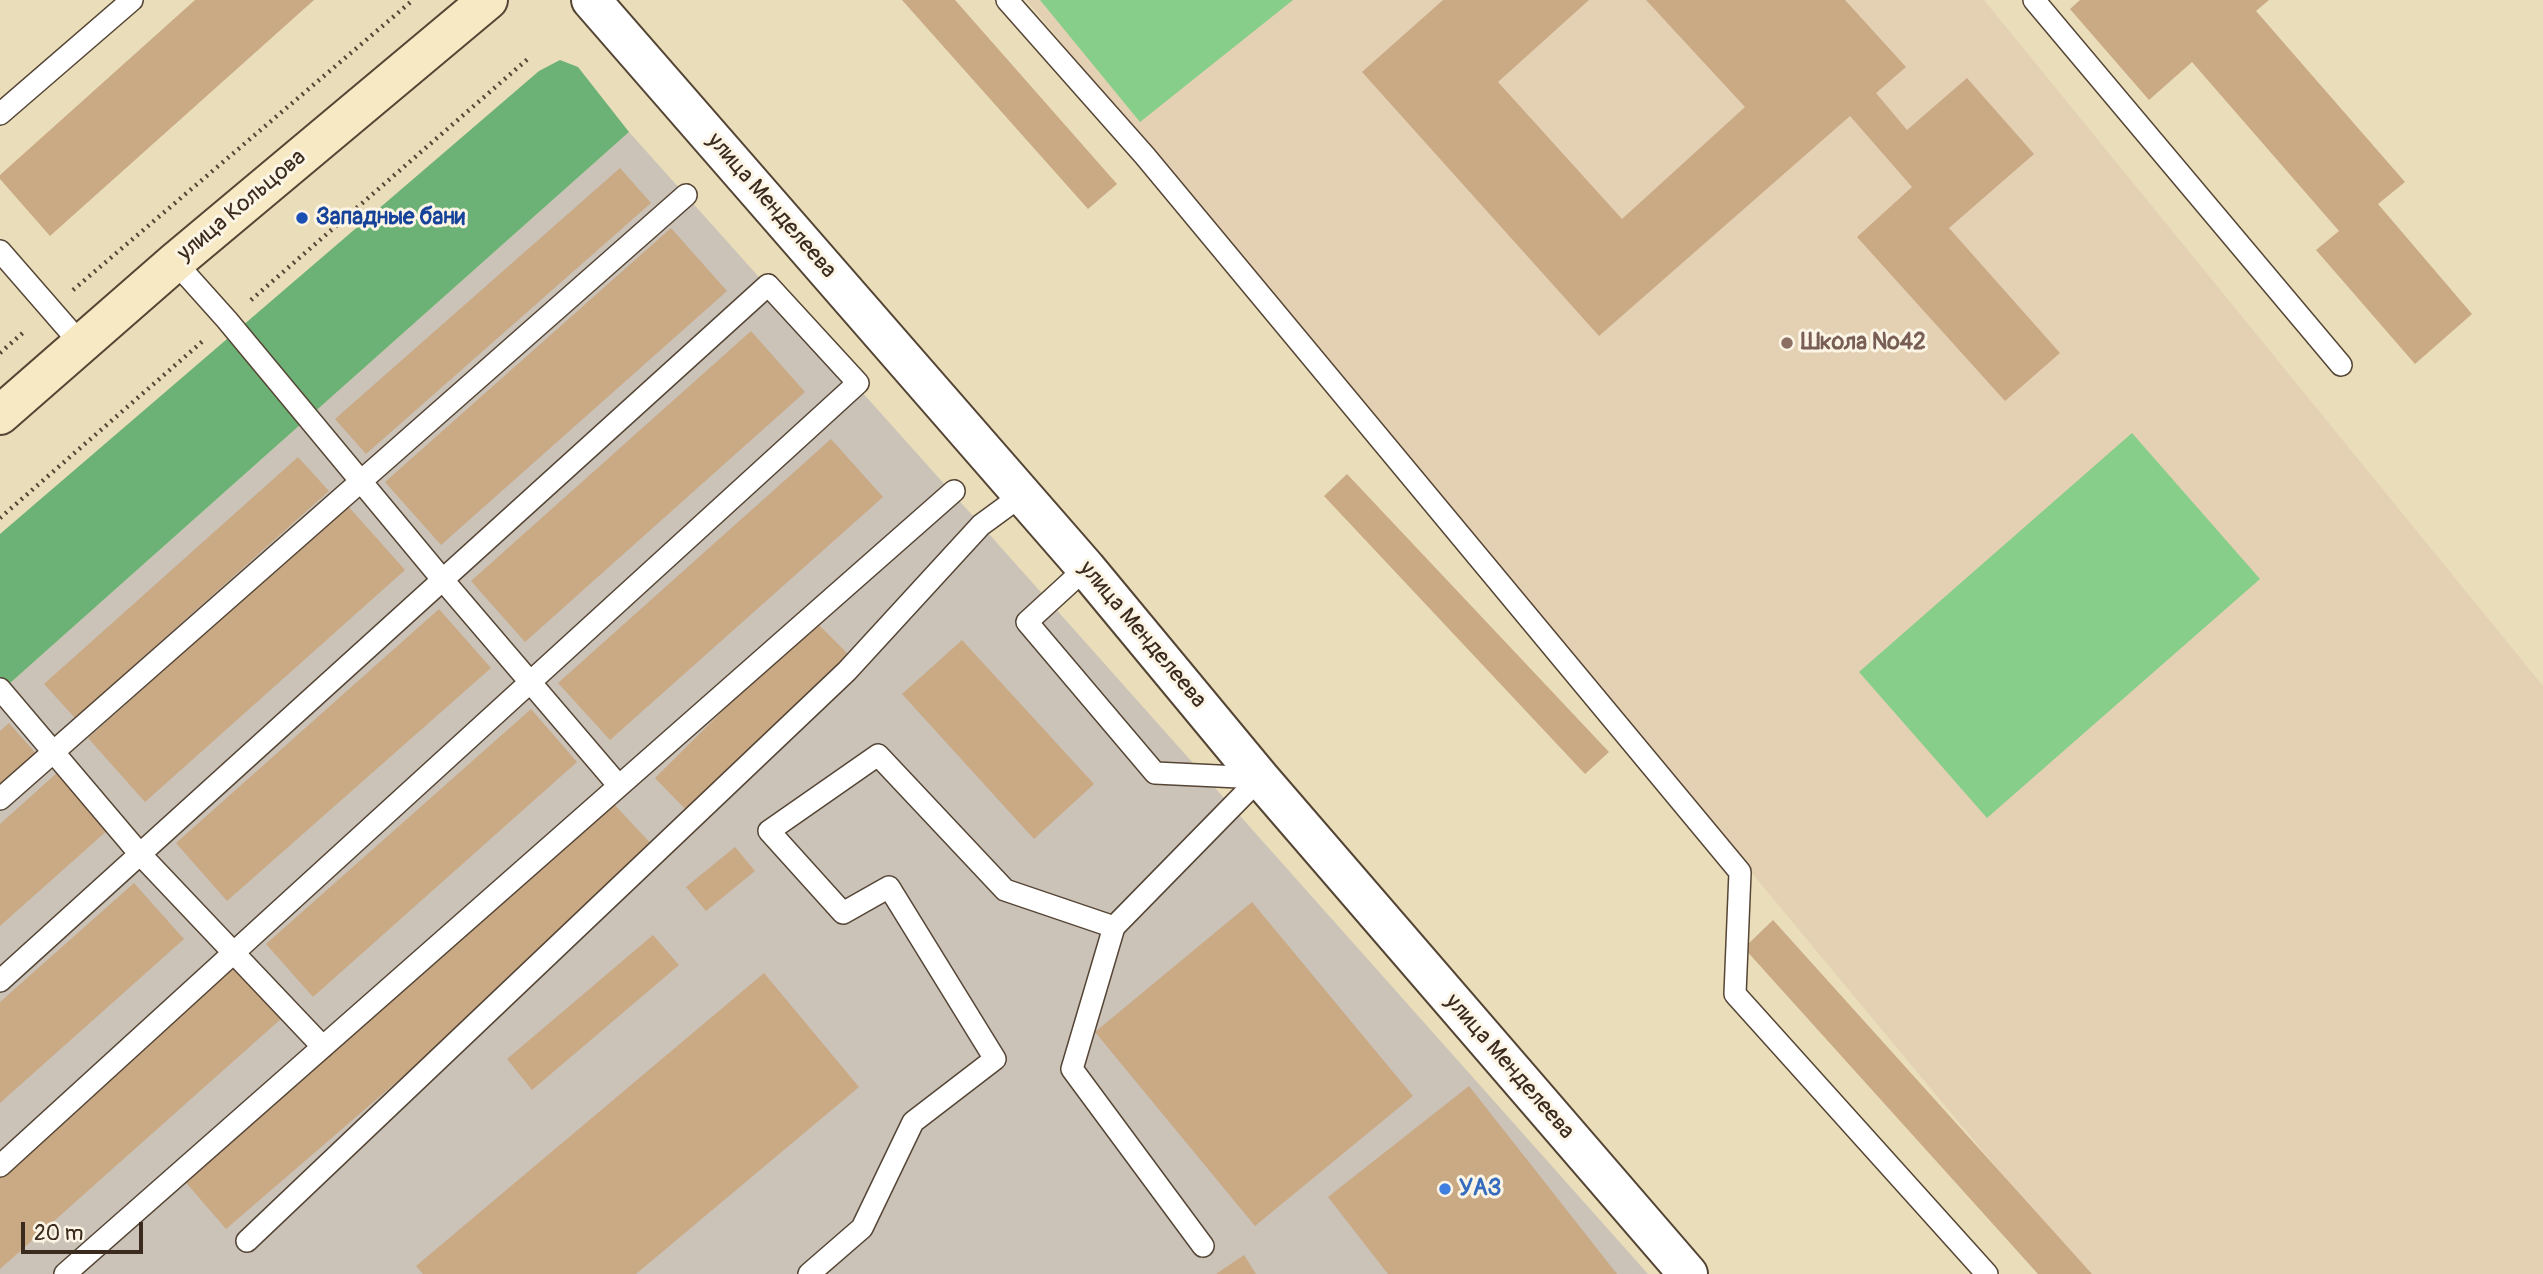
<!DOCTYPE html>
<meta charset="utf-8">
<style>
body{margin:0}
#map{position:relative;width:2543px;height:1274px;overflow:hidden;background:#eaddba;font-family:Pangolin,sans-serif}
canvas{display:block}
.scale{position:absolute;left:21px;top:1222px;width:122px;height:32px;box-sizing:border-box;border:4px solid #3b2a1e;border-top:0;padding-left:9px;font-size:21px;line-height:24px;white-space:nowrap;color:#3b2a1e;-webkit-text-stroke:5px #fcf5e5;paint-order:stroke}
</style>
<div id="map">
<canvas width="2543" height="1274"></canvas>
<div class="scale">20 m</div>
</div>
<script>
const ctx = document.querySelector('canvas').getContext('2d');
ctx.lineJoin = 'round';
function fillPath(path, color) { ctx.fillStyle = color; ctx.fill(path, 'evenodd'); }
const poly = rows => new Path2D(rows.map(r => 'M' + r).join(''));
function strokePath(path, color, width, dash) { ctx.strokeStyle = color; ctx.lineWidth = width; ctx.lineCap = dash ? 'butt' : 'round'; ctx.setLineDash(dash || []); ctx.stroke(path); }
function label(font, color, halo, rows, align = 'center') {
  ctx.font = font + ' Pangolin,sans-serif'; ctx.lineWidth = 6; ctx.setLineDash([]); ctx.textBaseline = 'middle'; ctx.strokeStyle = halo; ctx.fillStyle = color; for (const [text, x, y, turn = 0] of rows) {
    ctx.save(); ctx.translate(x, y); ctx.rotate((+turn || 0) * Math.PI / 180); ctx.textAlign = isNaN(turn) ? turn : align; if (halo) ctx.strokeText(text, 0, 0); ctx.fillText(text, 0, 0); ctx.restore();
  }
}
const built = poly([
 [1026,0,1984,0,2543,686,2543,1274,2085,1274]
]);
const industrial = poly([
 [629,132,981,525,1648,1274,0,1274,0,692]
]);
const green = poly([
 [1040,0,1293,0,1140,122],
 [2132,433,2260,579,1987,818,1859,672]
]);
const forest = poly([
 [560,60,578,67,629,132,0,692,0,534,539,71]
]);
const building = poly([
 [195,0,314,0,50,236,0,179,0,175],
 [902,0,955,0,1117,184,1088,209],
 [1443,0,1589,0,1498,82,1622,219,1745,107,1646,0,1845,0,1906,67,1876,93,1907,130,1967,78,2034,154,1949,228,2060,353,2005,401,1857,237,1912,187,1850,116,1599,336,1362,72],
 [2080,0,2269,0,2256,11,2405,182,2378,204,2472,314,2415,364,2316,250,2339,231,2192,62,2149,100,2070,9],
 [620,168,651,203,366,454,335,419],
 [671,228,727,291,441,545,385,482],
 [751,331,805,392,525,642,471,581],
 [831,439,883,497,610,740,558,683],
 [298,457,329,491,75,718,44,684],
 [1347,474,1609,752,1585,774,1324,496],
 [348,506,405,570,145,802,88,738],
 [439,609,491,668,227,901,176,843],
 [814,620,848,654,688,812,655,778],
 [962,640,1094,784,1034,839,902,694],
 [531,709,577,762,313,997,266,944],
 [9,723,40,758,0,793,0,731],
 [59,771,110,828,0,926,0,824],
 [611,801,656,849,508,986,226,1229,182,1178,464,938],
 [735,847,755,871,706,911,686,887],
 [134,883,184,939,0,1103,0,1002],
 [1252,902,1413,1096,1255,1226,1095,1032],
 [1773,920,2092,1274,2038,1274,1744,948],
 [653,935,679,965,532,1090,507,1059],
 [236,966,282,1018,0,1269,0,1175],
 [764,973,859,1087,636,1274,423,1274,416,1266],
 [1469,1086,1617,1274,1388,1274,1328,1197],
 [1244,1255,1256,1274,1216,1274]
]);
const path = poly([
 [73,290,413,0],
 [251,300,530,57],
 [0,353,26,330],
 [0,518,204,340]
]);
const service = poly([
 [1007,0,1145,156,1740,872,1735,994,1987,1274],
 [2034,0,2341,365],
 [0,114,132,0],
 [0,251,81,344],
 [175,262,227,320,442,579,619,786],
 [1086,568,1027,622,1155,773,1260,778],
 [0,689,139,853,323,1047],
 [0,799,686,195],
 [0,981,768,285,858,383,0,1166],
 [247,1241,847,671,981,525,1022,495],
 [1203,1246,1072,1069,1114,927,1260,778],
 [65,1274,954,491],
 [809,1274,862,1228,913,1122,995,1059,889,887,843,913,769,831,878,755,1005,890,1114,927]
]);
const minor = poly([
 [591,0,1086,568,1260,778,1688,1274]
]);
const secondary = poly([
 [0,415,175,262,488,0]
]);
const markers = [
 [302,218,7,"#1a4fb4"],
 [1787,343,7,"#8d6e63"],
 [1445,1189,7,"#3f7fe0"]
];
const streetNames = [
 ["улица Кольцова",242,206,-40],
 ["улица Менделеева",771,206,49],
 ["улица Менделеева",1142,635,50],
 ["улица Менделеева",1509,1067,49]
];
const transitNames = [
 ["Западные бани",316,218]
];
const educationNames = [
 ["Школа №42",1801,343]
];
const shopNames = [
 ["УАЗ",1459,1189]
];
fillPath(built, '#e4d1b4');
fillPath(industrial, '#cbc3b8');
fillPath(green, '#86ce89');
fillPath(forest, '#6cb175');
fillPath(building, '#caa985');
strokePath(service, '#554535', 24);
strokePath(minor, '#554535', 42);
strokePath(secondary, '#554535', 42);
strokePath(path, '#554535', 4.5, [2, 5]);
strokePath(service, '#fff', 21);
strokePath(minor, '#fff', 38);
strokePath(secondary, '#f7e9c3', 38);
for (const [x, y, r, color] of markers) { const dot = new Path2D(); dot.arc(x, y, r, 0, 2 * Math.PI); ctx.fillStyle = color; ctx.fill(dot); strokePath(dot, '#fcf5e5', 2.5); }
label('23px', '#3b2a1e', '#fcf5e5', streetNames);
label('bold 23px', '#164399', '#fcf5e5', transitNames, 'left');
label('bold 23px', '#785e54', '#fcf5e5', educationNames, 'left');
label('bold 23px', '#366cbe', '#fcf5e5', shopNames, 'left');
</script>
